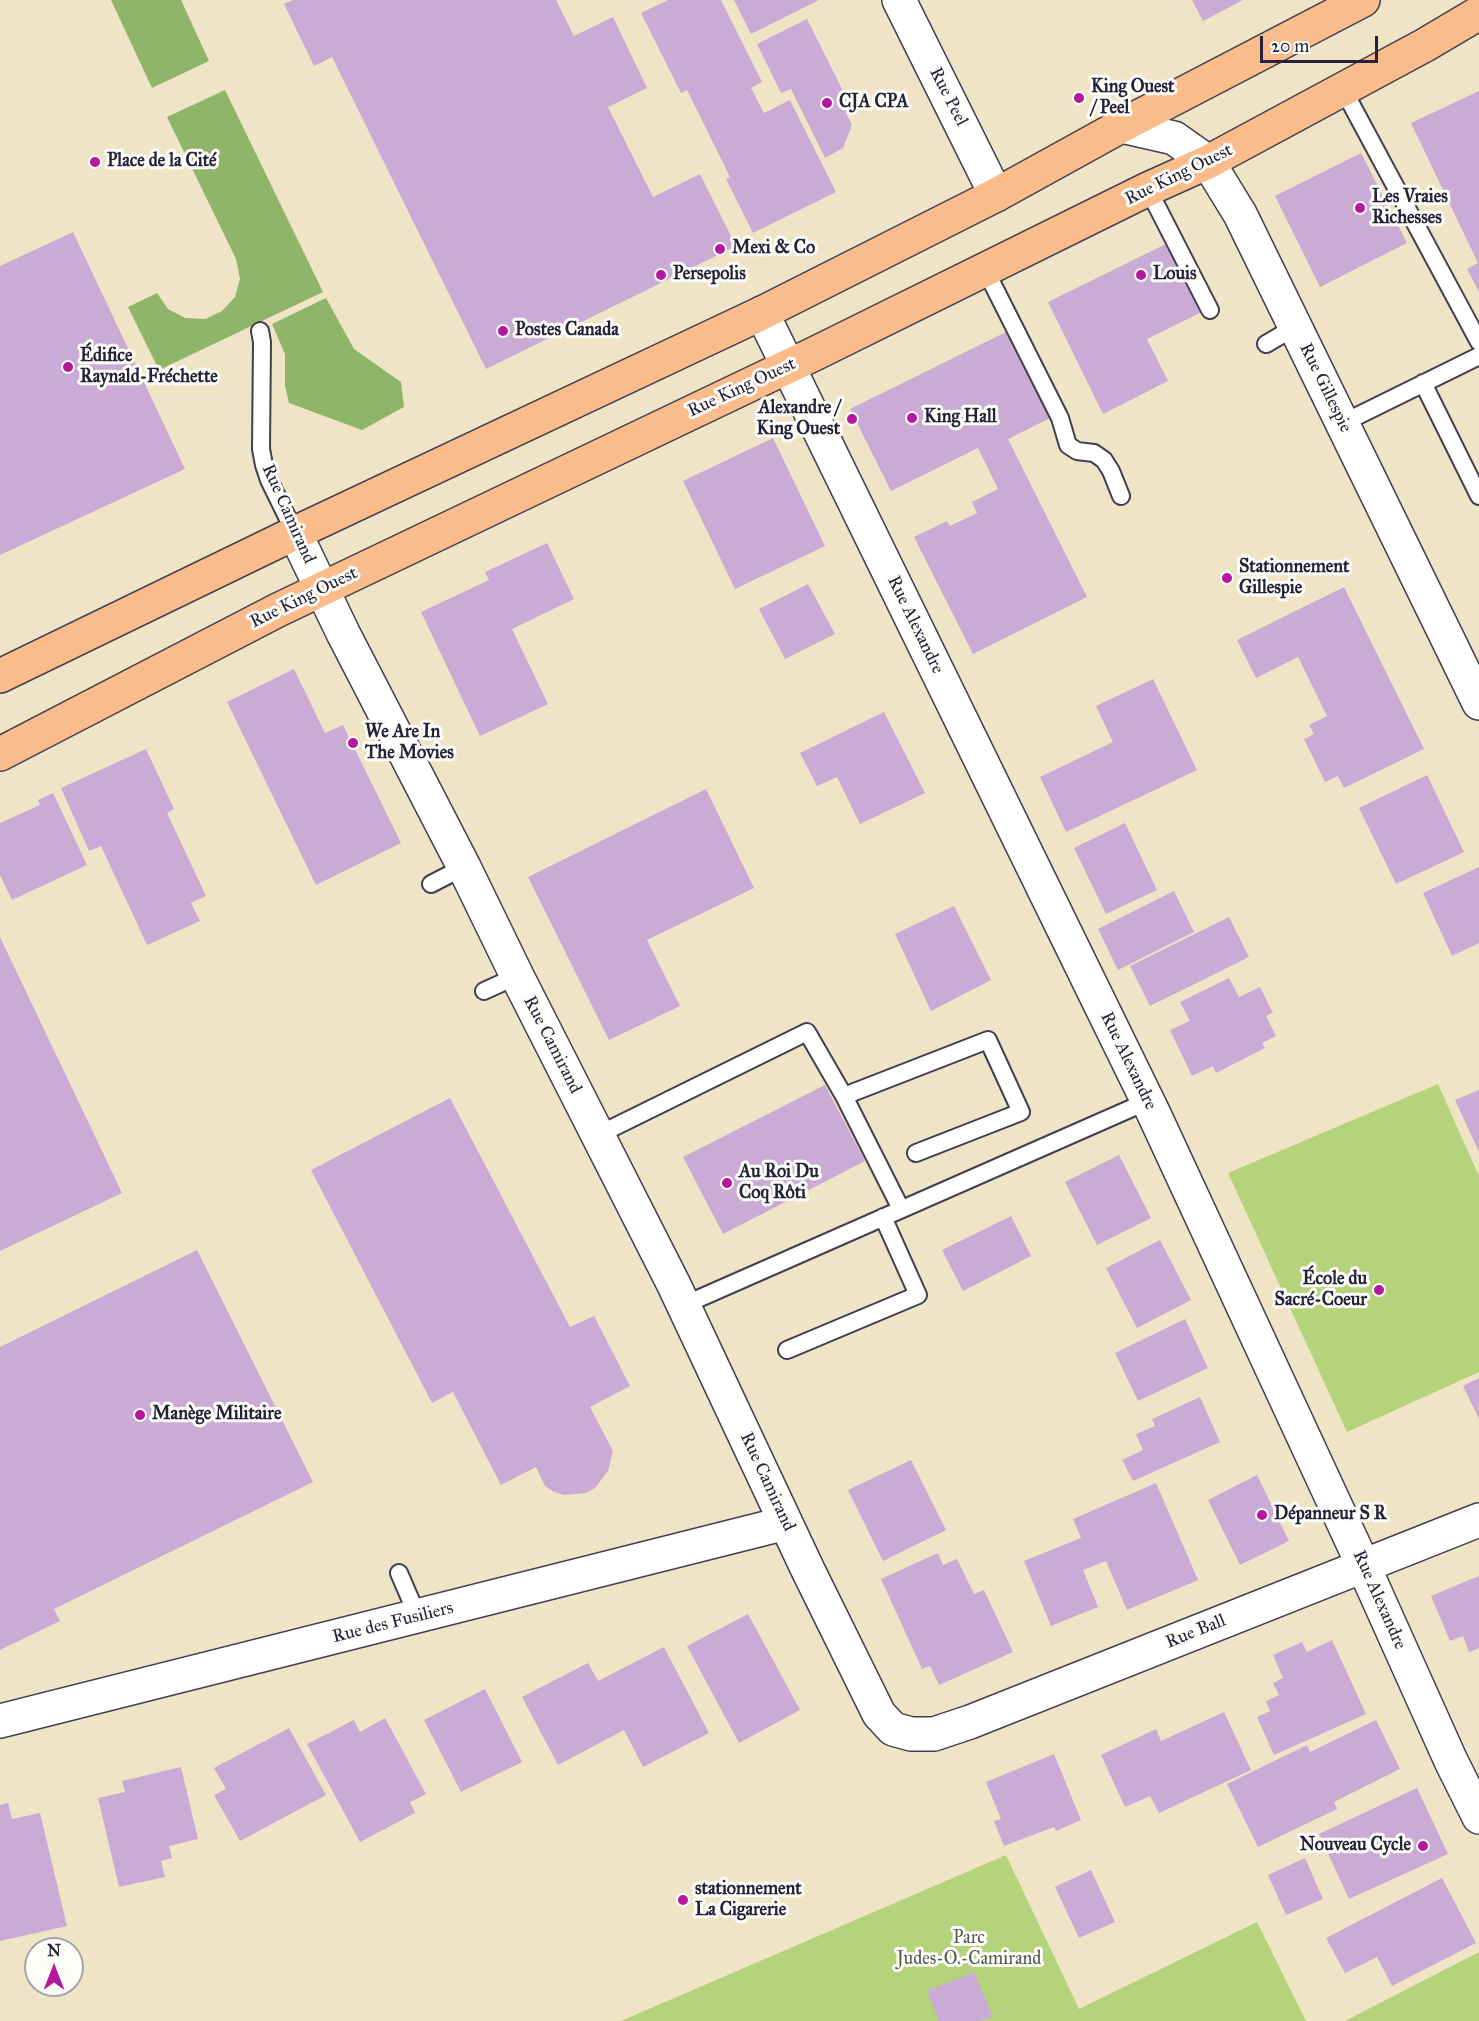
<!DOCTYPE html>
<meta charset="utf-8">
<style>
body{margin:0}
#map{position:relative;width:1479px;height:2021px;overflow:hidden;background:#f0e4c7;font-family:"IM FELL Great Primer",serif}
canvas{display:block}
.north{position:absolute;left:24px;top:1937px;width:60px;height:60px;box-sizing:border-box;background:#fdfcf7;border:2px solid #a5a5ac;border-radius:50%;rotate:0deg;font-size:16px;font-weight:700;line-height:24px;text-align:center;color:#22223b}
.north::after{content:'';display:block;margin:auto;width:21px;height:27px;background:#b5179e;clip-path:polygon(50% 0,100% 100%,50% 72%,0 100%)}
.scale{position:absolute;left:1260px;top:36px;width:118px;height:27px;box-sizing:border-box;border:3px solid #22223b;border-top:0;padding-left:8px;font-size:18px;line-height:21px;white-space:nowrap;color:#22223b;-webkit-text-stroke:4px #fdfcf7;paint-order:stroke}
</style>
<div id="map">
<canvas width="1479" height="2021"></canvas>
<div class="north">N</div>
<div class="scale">20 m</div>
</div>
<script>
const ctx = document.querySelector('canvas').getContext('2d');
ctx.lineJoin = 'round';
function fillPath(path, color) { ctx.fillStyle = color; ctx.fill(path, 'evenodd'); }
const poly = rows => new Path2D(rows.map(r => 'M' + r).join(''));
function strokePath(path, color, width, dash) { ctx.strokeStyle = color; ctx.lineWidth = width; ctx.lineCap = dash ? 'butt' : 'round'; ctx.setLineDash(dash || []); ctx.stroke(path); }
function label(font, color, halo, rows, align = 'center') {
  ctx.font = font + ' "IM FELL Great Primer",serif'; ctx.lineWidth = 6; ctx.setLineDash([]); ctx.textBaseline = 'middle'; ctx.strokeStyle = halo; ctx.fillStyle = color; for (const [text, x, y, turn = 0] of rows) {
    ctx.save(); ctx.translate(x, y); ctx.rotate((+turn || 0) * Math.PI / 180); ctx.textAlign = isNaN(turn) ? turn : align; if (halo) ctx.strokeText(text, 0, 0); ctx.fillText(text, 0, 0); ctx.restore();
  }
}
const green = poly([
 [1438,1084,1479,1176,1479,1372,1347,1432,1228,1173],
 [1006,1855,1079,2009,1257,1922,1306,2021,621,2021],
 [1479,1952,1479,2021,1345,2021]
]);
const forest = poly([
 [111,0,181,0,209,61,152,88],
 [225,90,323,292,159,370,128,307,157,293,168,309,185,318,205,319,222,311,235,297,240,279,236,259,167,117],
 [326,298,354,349,401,382,404,407,362,430,289,403,285,386,285,354,272,324]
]);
const building = poly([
 [293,0,556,0,574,36,613,17,647,88,608,107,653,197,700,174,736,246,486,369,332,57,314,66,284,4],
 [668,0,721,0,762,82,751,88,764,113,790,100,836,192,753,233,726,179,730,177,687,90,681,93,641,13],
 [734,0,819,0,751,34],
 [1192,0,1243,0,1203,21],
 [807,19,852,109,846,113,852,125,843,148,825,158,791,89,781,93,757,44],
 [1479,91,1479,292,1467,269,1478,263,1411,123],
 [1361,153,1407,243,1320,287,1275,196],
 [73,232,185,469,0,555,0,266],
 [1172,241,1206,310,1147,339,1168,381,1103,414,1048,302],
 [1006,332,1050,418,1008,439,1087,597,973,654,914,537,947,521,950,526,977,513,972,502,998,489,978,448,891,491,850,409],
 [773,438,825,546,735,589,683,481],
 [547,543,574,599,512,629,548,704,480,736,421,612,489,580,485,572],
 [808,584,835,634,785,659,759,609],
 [1344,587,1424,749,1344,788,1338,776,1325,782,1304,739,1314,734,1309,725,1327,716,1298,657,1256,678,1237,640],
 [294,669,325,733,343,725,401,843,316,885,227,702],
 [1153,679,1197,770,1066,832,1040,777,1113,742,1096,706],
 [884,712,925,793,860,824,837,777,817,786,800,753],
 [146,749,174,809,167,813,206,896,191,903,200,921,147,945,101,846,89,851,61,788],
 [1427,775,1464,852,1396,884,1359,808],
 [706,789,754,888,647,940,680,1006,609,1040,528,877],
 [53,793,87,865,12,900,0,875,0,823,40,805,38,800],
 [1125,823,1157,890,1106,914,1074,848],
 [1479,867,1479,943,1452,956,1423,893],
 [1174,891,1194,932,1118,970,1098,929],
 [954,906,991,980,931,1011,895,934],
 [1229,917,1249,957,1150,1006,1130,966],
 [0,937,122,1193,0,1251],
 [1229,978,1239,997,1260,987,1273,1013,1266,1016,1276,1036,1262,1043,1265,1048,1216,1073,1213,1066,1192,1076,1170,1030,1190,1021,1180,1002],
 [825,1085,865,1161,723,1234,683,1157],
 [1479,1090,1479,1152,1455,1100],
 [450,1098,570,1327,594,1316,630,1386,590,1407,613,1451,608,1471,595,1488,586,1493,564,1495,554,1492,545,1486,536,1467,501,1485,453,1392,432,1403,311,1170],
 [1119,1155,1151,1218,1097,1245,1065,1182],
 [1011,1216,1031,1256,963,1291,942,1250],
 [1160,1240,1191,1300,1137,1328,1106,1268],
 [197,1250,313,1482,54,1609,60,1621,0,1650,0,1347],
 [1185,1319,1208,1368,1138,1401,1115,1353],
 [1479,1378,1479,1419,1463,1386],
 [1200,1397,1220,1442,1133,1481,1122,1460,1143,1450,1136,1434,1155,1426,1152,1419],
 [911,1460,946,1530,883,1561,848,1490],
 [1257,1475,1289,1541,1240,1565,1208,1500],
 [1156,1483,1198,1580,1127,1610,1106,1561,1083,1570,1098,1607,1051,1626,1024,1561,1081,1538,1073,1519],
 [938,1553,943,1565,957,1559,974,1594,984,1590,1013,1652,939,1685,930,1666,922,1669,881,1579],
 [1479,1576,1479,1648,1469,1652,1463,1636,1450,1641,1431,1596],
 [748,1614,800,1710,739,1743,687,1646],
 [1332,1640,1366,1714,1274,1755,1257,1717,1270,1711,1266,1701,1279,1695,1273,1683,1283,1678,1273,1655,1302,1642,1307,1652],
 [664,1647,709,1733,643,1767,624,1730,558,1765,522,1697,588,1663,598,1681],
 [485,1689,522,1762,461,1792,424,1720],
 [1224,1712,1251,1770,1159,1813,1150,1796,1125,1807,1101,1755,1156,1729,1161,1741],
 [385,1718,426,1794,410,1802,415,1813,360,1842,307,1744,354,1720,360,1732],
 [1376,1720,1400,1769,1334,1802,1337,1809,1258,1847,1227,1784,1307,1745,1310,1752],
 [289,1728,326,1795,240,1841,214,1795,226,1789,214,1768],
 [1054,1754,1081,1820,1056,1831,1054,1827,1004,1846,994,1821,1001,1819,986,1782],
 [181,1767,198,1839,169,1846,172,1858,161,1861,165,1877,119,1887,98,1798,125,1792,122,1781],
 [1417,1788,1448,1854,1349,1899,1319,1834],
 [8,1803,12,1819,40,1813,67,1926,0,1941,0,1805],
 [1305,1858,1323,1899,1286,1915,1268,1875],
 [1091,1870,1115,1922,1079,1938,1055,1887],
 [1442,1878,1476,1943,1392,1986,1377,1957,1345,1973,1326,1938],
 [974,1972,993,2016,981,2021,939,2021,927,1991]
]);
const service = poly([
 [1343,89,1479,342],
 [1148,189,1210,310],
 [986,271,1060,418,1068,445,1077,451,1094,453,1104,460,1111,471,1121,496],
 [260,331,262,342,261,449,264,465,269,480,295,533],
 [1266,344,1295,327],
 [1423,383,1479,496],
 [1343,423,1479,356],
 [431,884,464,867],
 [484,991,517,976],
 [844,1096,988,1040,1021,1112,916,1153],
 [598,1135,807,1032,844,1096,901,1209],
 [684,1305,1148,1101],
 [787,1350,918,1295,883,1217],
 [399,1573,418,1617]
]);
const minor = poly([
 [899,0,996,195],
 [1121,126,1174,138,1208,162,1240,214,1479,703],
 [762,313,1153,1112,1363,1565,1451,1761,1479,1817],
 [295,533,343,633,464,867,517,976,674,1285,807,1568,879,1714,893,1729,911,1734,934,1734,970,1722,1479,1520],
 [0,1721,786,1523]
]);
const primary = poly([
 [0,676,295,533,762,313,996,195,1121,126,1363,0],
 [0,754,278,610,814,354,1148,189,1208,162,1425,45,1479,13]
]);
const markers = [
 [1079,98,6,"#b5179e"],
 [827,103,6,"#b5179e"],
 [95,162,6,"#b5179e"],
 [1360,208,6,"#b5179e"],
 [720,249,6,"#b5179e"],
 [661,275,6,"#b5179e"],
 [1141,275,6,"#b5179e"],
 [503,331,6,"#b5179e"],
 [68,367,6,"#b5179e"],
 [912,418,6,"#b5179e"],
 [852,419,6,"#b5179e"],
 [1227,578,6,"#b5179e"],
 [353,743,6,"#b5179e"],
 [727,1183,6,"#b5179e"],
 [1379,1290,6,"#b5179e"],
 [140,1415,6,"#b5179e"],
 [1262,1515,6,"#b5179e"],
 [1423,1846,6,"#b5179e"],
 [683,1900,6,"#b5179e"]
];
const poiNames = [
 ["King Ouest",1091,88],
 ["/ Peel",1091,109],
 ["CJA CPA",839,103],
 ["Place de la Cité",107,162],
 ["Les Vraies",1372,198],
 ["Richesses",1372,219],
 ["Mexi & Co",732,249],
 ["Persepolis",673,275],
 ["Louis",1153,275],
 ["Postes Canada",515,331],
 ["Édifice",80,357],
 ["Raynald-Fréchette",80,378],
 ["Alexandre /",840,409,"right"],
 ["King Ouest",840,430,"right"],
 ["King Hall",924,418],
 ["Stationnement",1239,568],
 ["Gillespie",1239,589],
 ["We Are In",365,733],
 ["The Movies",365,754],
 ["Au Roi Du",739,1173],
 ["Coq Rôti",739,1194],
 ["École du",1367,1280,"right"],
 ["Sacré-Coeur",1367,1301,"right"],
 ["Manège Militaire",152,1415],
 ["Dépanneur S R",1274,1515],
 ["Nouveau Cycle",1411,1846,"right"],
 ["stationnement",695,1890],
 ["La Cigarerie",695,1911]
];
const streetNames = [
 ["Rue Peel",948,97,63],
 ["Rue King Ouest",1179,175,-26],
 ["Rue King Ouest",742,388,-25],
 ["Rue Gillespie",1325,388,64],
 ["Rue Camirand",288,514,66],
 ["Rue King Ouest",304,598,-26],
 ["Rue Alexandre",915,625,64],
 ["Rue Camirand",552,1045,63],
 ["Rue Alexandre",1128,1061,64],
 ["Rue Camirand",767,1482,65],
 ["Rue Alexandre",1379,1600,66],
 ["Rue des Fusiliers",393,1623,-14],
 ["Rue Ball",1196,1632,-22]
];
const parkNames = [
 ["Parc",969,1939],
 ["Judes-O.-Camirand",969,1960]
];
fillPath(green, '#b4d37b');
fillPath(forest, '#8fb56b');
fillPath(building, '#c9abd5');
strokePath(service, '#413f50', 20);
strokePath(minor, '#413f50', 36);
strokePath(primary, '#413f50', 36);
strokePath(service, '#fff', 16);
strokePath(minor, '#fff', 33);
strokePath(primary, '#fabc8b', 33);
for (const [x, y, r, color] of markers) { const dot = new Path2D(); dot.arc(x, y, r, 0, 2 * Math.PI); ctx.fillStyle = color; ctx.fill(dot); strokePath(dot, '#fdfcf7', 2); }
label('bold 18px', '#22223b', '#fdfcf7', poiNames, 'left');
label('18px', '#22223b', '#fdfcf7', streetNames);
label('18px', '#4e574e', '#fdfcf7', parkNames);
</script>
